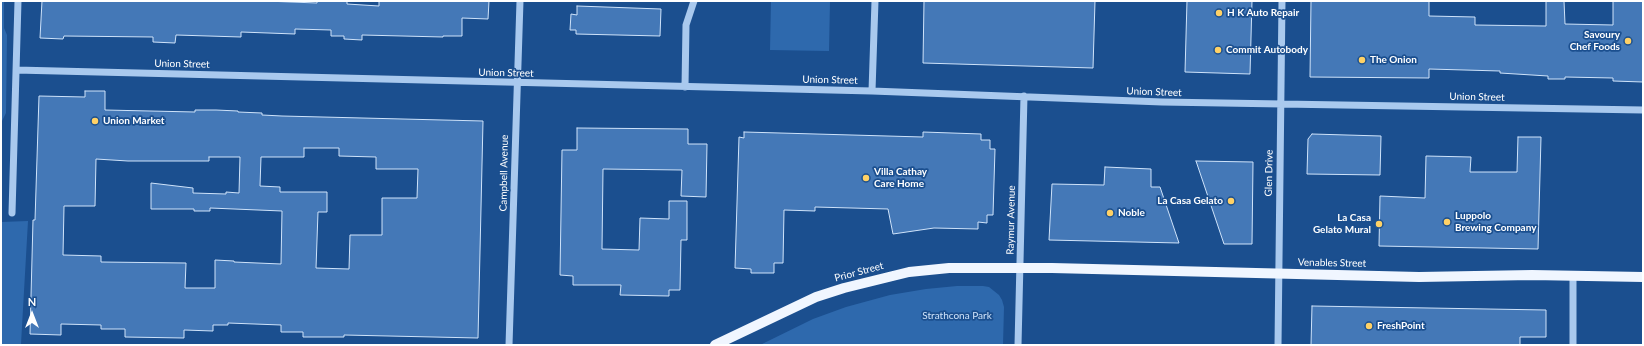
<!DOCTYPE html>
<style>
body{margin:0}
#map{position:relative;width:1644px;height:346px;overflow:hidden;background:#1b4f8f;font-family:Lato,sans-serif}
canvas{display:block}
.frame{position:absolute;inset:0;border:2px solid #fff;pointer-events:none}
.north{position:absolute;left:12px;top:294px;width:40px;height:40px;-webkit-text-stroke:3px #1b4f8f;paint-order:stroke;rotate:0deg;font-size:11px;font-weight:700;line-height:16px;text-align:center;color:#fff}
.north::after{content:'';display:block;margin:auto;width:14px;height:18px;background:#fff;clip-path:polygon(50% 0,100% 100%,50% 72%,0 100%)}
</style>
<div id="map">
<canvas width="1644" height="346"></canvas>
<div class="frame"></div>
<div class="north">N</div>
</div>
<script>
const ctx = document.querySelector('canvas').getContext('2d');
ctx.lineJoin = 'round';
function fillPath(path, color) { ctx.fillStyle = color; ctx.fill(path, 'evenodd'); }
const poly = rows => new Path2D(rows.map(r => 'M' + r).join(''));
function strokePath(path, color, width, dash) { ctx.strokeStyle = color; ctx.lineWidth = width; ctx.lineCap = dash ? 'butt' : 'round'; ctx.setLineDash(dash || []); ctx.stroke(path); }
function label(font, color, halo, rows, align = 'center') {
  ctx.font = font + ' Lato,sans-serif'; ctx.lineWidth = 3.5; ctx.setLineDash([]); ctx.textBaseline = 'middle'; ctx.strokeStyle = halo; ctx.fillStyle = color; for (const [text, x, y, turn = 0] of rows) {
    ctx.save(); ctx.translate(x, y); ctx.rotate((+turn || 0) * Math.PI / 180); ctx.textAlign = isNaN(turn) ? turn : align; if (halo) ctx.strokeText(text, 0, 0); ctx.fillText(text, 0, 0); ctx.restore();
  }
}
const green = poly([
 [1,1,4,1,4,28,7,35,6,113,2,121,1,190],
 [771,1,830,1,829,51,770,50],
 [28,221,21,344,1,344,1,222],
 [957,286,983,286,989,287,999,295,1002,300,1004,307,1003,345,760,345,813,319,846,307,890,295,926,289]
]);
const building = poly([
 [42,1,265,1,317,3,317,1,347,1,347,4,379,6,379,1,489,1,488,19,462,18,462,36,443,36,443,37,362,35,362,40,344,39,344,36,331,36,331,30,295,29,295,34,241,32,241,37,176,35,175,43,153,42,153,37,64,36,63,39,40,38,42,1],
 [924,1,1095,1,1093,68,923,63,924,1],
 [1187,1,1252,1,1250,74,1185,72,1187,1],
 [1311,1,1429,1,1429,16,1475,17,1475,25,1546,26,1546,1,1564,1,1565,24,1613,25,1613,1,1643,1,1643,82,1613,81,1613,78,1565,77,1565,79,1548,79,1548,76,1500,73,1500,71,1429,69,1429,78,1310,77,1311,1],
 [577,6,661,9,660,36,576,34,576,30,570,30,571,14,577,15,577,6],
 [85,91,105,91,105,110,195,112,195,110,216,110,238,111,238,112,262,113,262,115,282,116,483,121,478,338,344,335,344,337,303,337,303,332,281,332,281,325,228,323,228,325,213,325,213,331,184,330,184,338,125,337,125,329,101,329,101,325,61,324,61,335,30,334,33,220,35,220,39,96,85,97,85,91],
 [304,148,339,148,339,156,376,157,376,169,418,169,417,198,382,198,382,235,350,235,349,269,316,268,318,212,327,212,327,192,280,192,280,187,260,186,261,157,304,157,304,148],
 [209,157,240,157,239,193,226,192,226,194,193,193,193,188,151,183,151,209,194,209,194,211,210,211,210,208,282,211,281,264,234,262,234,261,215,260,215,288,185,288,186,263,101,262,101,256,63,255,64,206,95,206,96,159,128,161,209,161,209,157],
 [577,128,688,129,688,144,707,144,706,197,681,196,682,170,603,169,602,249,639,250,640,218,669,219,669,201,687,201,687,240,681,240,680,290,669,290,669,296,620,295,621,285,573,285,573,276,560,275,562,150,577,150,577,128],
 [744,132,923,137,923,132,981,134,981,140,990,140,990,149,995,149,993,215,987,215,987,223,978,222,978,229,934,228,893,234,888,209,815,207,815,211,784,210,783,263,774,263,774,273,751,273,751,269,735,268,739,137,744,138,744,132],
 [1312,134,1381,136,1380,175,1307,174,1308,139,1312,134],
 [1518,137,1541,137,1538,249,1379,246,1380,196,1425,198,1426,156,1471,157,1470,172,1517,172,1518,137],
 [1196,161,1253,162,1252,244,1224,244,1196,161],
 [1105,167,1151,169,1151,187,1160,187,1179,243,1049,240,1052,184,1104,185,1105,167],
 [1312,306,1546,310,1546,337,1520,337,1520,345,1311,345,1312,306]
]);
const minor = poly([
 [16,70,872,91,1162,102,1643,110],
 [685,87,686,25,694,1],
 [872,91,875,1],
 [12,213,18,1],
 [509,345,520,1],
 [1018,345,1024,96],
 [1278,345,1282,1],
 [1573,345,1573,275]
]);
const major = poly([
 [715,345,816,297,844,288,909,272,949,268,1052,268,1419,277,1532,275,1643,277]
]);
const markers = [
 [1219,13,4,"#ffd166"],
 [1628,41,4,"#ffd166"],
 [1218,50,4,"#ffd166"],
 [1362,60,4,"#ffd166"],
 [95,121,4,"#ffd166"],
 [866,178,4,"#ffd166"],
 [1231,201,4,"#ffd166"],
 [1110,213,4,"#ffd166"],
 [1447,222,4,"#ffd166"],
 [1379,224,4,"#ffd166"],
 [1369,326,4,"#ffd166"]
];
const poiNames = [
 ["H K Auto Repair",1227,13],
 ["Savoury",1620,35,"right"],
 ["Chef Foods",1620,47,"right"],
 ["Commit Autobody",1226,50],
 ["The Onion",1370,60],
 ["Union Market",103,121],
 ["Villa Cathay",874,172],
 ["Care Home",874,184],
 ["La Casa Gelato",1223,201,"right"],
 ["Noble",1118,213],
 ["Luppolo",1455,216],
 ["Brewing Company",1455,228],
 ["La Casa",1371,218,"right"],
 ["Gelato Mural",1371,230,"right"],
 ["FreshPoint",1377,326]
];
const streetNames = [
 ["Union Street",182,64,1],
 ["Union Street",506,73,1],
 ["Union Street",830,80,1],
 ["Union Street",1154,92,2],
 ["Union Street",1477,97,1],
 ["Campbell Avenue",504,173,-89],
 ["Glen Drive",1269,173,-89],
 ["Raymur Avenue",1011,220,-89],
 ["Venables Street",1332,263,1],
 ["Prior Street",859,272,-15]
];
const parkNames = [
 ["Strathcona Park",957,316]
];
fillPath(green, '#2e69ad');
fillPath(building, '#4478b7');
strokePath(building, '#cfe3fa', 1);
strokePath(minor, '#a9c9ee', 7);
strokePath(major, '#f0f6ff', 10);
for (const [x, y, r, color] of markers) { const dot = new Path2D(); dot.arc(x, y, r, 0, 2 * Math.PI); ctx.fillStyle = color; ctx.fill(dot); strokePath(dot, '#1b4f8f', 1.5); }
label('bold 10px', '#fff', '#1b4f8f', poiNames, 'left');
label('10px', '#fff', '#1b4f8f', streetNames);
label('10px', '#cfe3fa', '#1b4f8f', parkNames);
</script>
